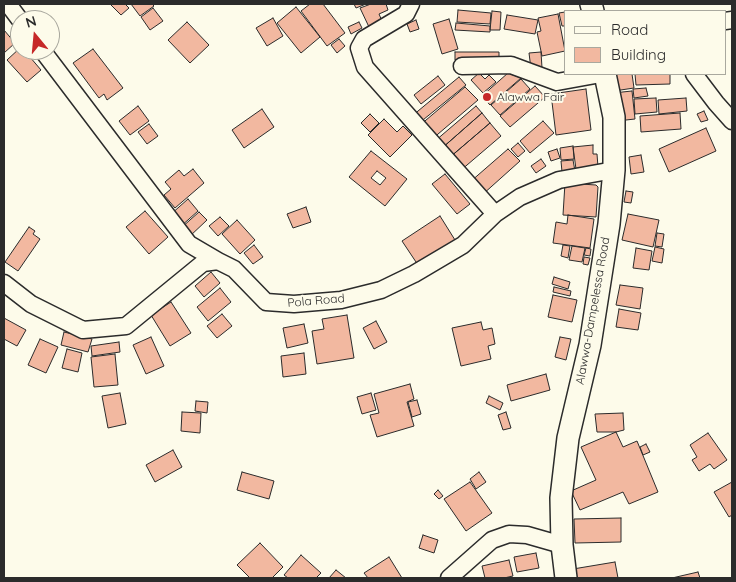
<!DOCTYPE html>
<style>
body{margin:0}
#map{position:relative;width:736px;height:582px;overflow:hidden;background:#fdfbea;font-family:Quicksand,sans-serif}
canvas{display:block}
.frame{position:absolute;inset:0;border:5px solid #2b2b2b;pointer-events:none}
.legend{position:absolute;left:564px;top:10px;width:162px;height:65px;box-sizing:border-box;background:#fdfbea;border:1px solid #a9a89e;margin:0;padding:6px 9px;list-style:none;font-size:15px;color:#2b2b2b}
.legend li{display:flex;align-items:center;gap:10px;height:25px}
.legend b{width:25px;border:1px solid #a9a89e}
.north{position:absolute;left:10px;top:10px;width:50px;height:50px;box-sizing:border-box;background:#fdfbea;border:1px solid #a9a89e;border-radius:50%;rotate:343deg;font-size:14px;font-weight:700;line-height:20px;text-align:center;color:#2b2b2b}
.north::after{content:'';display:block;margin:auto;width:18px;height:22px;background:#c62828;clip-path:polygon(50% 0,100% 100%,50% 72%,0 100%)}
</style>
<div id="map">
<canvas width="736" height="582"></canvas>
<div class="frame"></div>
<ul class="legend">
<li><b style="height:6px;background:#fdfbea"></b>Road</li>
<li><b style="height:14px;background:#f2b8a0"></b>Building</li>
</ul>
<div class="north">N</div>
</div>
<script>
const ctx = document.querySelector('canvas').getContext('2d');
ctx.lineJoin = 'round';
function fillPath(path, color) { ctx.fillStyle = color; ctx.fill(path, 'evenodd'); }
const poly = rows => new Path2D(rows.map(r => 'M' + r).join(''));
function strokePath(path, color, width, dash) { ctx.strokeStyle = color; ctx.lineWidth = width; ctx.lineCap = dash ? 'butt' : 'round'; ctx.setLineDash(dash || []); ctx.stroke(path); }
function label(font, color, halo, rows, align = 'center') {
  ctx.font = font + ' Quicksand,sans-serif'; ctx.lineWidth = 4; ctx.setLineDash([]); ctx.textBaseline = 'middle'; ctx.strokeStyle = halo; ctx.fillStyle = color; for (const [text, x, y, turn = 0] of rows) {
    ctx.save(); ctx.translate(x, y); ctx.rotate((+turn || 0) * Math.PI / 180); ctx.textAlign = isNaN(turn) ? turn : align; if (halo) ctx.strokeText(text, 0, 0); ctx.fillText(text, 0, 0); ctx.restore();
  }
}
const building = poly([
 [110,4,125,4,129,8,121,15,110,4],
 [131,4,152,4,154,6,140,16,131,4],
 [310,4,323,4,345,33,327,46,301,11,310,4],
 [354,4,366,4,356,8,354,4],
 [371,4,386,4,388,10,379,14,382,21,369,27,360,8,371,4],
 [296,7,320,37,301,53,277,23,296,7],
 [153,8,163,21,150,30,141,17,153,8],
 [458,10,491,13,490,24,457,22,458,10],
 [492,11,501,12,500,30,490,30,492,11],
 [565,12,565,26,562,26,559,13,565,12],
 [558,14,565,51,542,56,537,32,541,31,538,18,558,14],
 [507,15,538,20,535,34,504,29,507,15],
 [273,18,283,36,267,46,256,28,273,18],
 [449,19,458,49,442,54,433,24,449,19],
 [416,20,419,29,410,32,407,24,416,20],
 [187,22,209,45,190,63,168,40,187,22],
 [359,22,362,28,351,34,348,27,359,22],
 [456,23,490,26,490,32,455,30,456,23],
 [4,30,15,43,4,53,4,30],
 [339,39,345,46,337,53,331,45,339,39],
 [20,48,20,50,24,50,41,70,27,82,7,60,20,48],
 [93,49,123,88,107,100,104,94,99,98,73,63,93,49],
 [455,52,499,52,499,59,455,60,455,52],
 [541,52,542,68,531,69,529,53,541,52],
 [479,73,485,79,489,75,496,82,483,93,471,80,479,73],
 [508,73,521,78,490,105,482,96,508,73],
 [612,74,632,74,634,88,614,91,612,74],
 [635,74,670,74,670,84,636,85,635,74],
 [438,76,445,85,421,104,414,95,438,76],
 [459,77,466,85,418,124,412,116,459,77],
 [521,79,530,89,500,115,491,105,521,79],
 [535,86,545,97,510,127,500,116,535,86],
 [465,87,478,100,431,140,419,126,465,87],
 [646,88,648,96,634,98,633,89,646,88],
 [586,89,591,130,556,135,551,94,586,89],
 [632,91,635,119,617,121,613,93,632,91],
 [656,98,657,112,635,114,634,99,656,98],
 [686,98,687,111,659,114,658,100,686,98],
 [138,106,149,121,130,135,119,121,138,106],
 [476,106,482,113,441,149,435,141,476,106],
 [262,109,274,127,244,148,232,130,262,109],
 [704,111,708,120,701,122,697,114,704,111],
 [482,113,490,123,449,158,441,149,482,113],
 [680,113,681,129,641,132,640,116,680,113],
 [370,114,379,123,370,132,361,123,370,114],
 [384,119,397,132,403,126,412,135,390,157,368,135,384,119],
 [543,121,554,133,530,153,520,141,543,121],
 [490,123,501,136,460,171,449,158,490,123],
 [149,124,158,136,147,144,138,132,149,124],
 [706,128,716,151,669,172,659,149,706,128],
 [518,143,525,151,518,157,511,149,518,143],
 [593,145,593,154,597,154,598,167,576,169,573,147,593,145],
 [573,146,574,159,561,160,560,148,573,146],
 [508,149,520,161,482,195,470,182,508,149],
 [557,149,560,158,551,161,548,152,557,149],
 [371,151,407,179,385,206,349,177,371,151],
 [377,171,386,178,380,185,371,178,377,171],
 [641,155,644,172,631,174,629,157,641,155],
 [541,159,546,166,536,173,531,166,541,159],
 [573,160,575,171,562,172,561,161,573,160],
 [193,169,204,183,175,208,164,195,171,189,165,182,179,170,184,176,193,169],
 [445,174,470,204,457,214,432,184,445,174],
 [565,183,596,185,598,187,596,217,563,215,565,183],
 [626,191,633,192,631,203,624,202,626,191],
 [188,199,198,211,180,227,170,215,188,199],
 [306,207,311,222,293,228,287,214,306,207],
 [145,211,168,237,149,254,126,227,145,211],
 [199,212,207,220,189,237,181,228,199,212],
 [628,214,659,220,653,247,622,240,628,214],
 [568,215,594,219,590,248,553,243,556,222,567,224,568,215],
 [440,216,455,240,418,265,402,241,440,216],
 [220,217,229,226,218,236,209,226,220,217],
 [237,220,255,240,240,254,222,234,237,220],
 [29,227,35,231,33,234,40,239,18,271,5,262,29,227],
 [657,233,664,234,662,247,655,246,657,233],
 [254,245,263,257,253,264,244,253,254,245],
 [563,245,570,246,568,258,561,256,563,245],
 [572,246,585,248,582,262,569,260,572,246],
 [655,247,664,249,662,263,652,261,655,247],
 [586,248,591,249,590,256,584,255,586,248],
 [636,248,652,251,649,270,633,268,636,248],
 [584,257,590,258,588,265,583,264,584,257],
 [211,272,220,283,204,297,195,286,211,272],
 [554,277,570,282,568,289,552,284,554,277],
 [620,285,643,288,640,309,616,305,620,285],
 [554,287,571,291,570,296,553,292,554,287],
 [220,288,231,302,208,321,197,307,220,288],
 [553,295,577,300,572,322,548,317,553,295],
 [171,302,191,333,170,346,151,315,171,302],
 [619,309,641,313,638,330,616,327,619,309],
 [222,314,232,326,217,338,207,326,222,314],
 [347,315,354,358,317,364,312,331,324,329,322,319,347,315],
 [4,318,26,330,17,346,4,339,4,318],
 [376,321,387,342,374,349,363,328,376,321],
 [481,322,483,330,492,328,495,344,488,346,491,359,461,366,452,328,481,322],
 [304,324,308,343,287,348,283,328,304,324],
 [64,332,92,339,88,352,61,345,64,332],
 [151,337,164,366,146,374,133,345,151,337],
 [560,337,571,339,566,360,555,357,560,337],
 [40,339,58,347,46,373,28,365,40,339],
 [119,342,120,352,92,356,91,346,119,342],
 [67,349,82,353,78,372,62,368,67,349],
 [304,353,306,374,283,377,281,356,304,353],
 [115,354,118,385,94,387,91,357,115,354],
 [546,374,550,390,511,401,507,385,546,374],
 [410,384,414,399,407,402,414,426,377,437,370,415,379,413,374,394,410,384],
 [120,393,126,424,108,428,102,396,120,393],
 [371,393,376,410,362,414,357,397,371,393],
 [489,396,503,403,500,410,486,403,489,396],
 [417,400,421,414,412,417,408,402,417,400],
 [196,401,208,402,207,413,195,411,196,401],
 [182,412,201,413,200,433,181,431,182,412],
 [506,412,511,428,503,430,498,415,506,412],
 [623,413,624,430,616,432,597,432,595,414,623,413],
 [616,432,623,447,637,441,658,492,629,504,623,492,580,510,571,491,596,480,581,447,616,432],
 [708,433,727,460,714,469,710,464,699,471,692,460,697,457,690,445,708,433],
 [646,444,650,452,643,455,640,447,646,444],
 [173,450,182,467,155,482,146,465,173,450],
 [242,472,274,481,269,499,237,490,242,472],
 [479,472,486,482,476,489,470,479,479,472],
 [470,482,492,513,466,531,444,499,470,482],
 [732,482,732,515,729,517,714,492,732,482],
 [438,490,443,496,439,499,434,494,438,490],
 [621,518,621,542,575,543,574,519,621,518],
 [423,535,438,540,434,553,419,548,423,535],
 [260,543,283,567,272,578,250,578,237,565,260,543],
 [536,553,539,568,517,572,514,557,536,553],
 [301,555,321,573,316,578,288,578,284,575,301,555],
 [389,557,402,578,368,578,364,573,389,557],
 [509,560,513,576,504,578,485,578,482,566,509,560],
 [615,562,618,578,574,578,573,569,615,562],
 [336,570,346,578,329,578,336,570],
 [698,572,700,578,672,578,698,572]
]);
const minor = poly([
 [8,4,20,20],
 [411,4,406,14,364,39,359,48,365,67,495,214],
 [725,21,732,20],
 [42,50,189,244,218,261],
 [462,66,511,65,557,82,601,74],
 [694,74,716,103,732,121],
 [4,283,31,304,83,330,126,326,203,263,218,261,234,269,266,302,294,304,341,300,381,290,414,274,463,245,495,214,520,197,559,180,614,170],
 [449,578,492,540,509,534,527,535,562,545]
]);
const major = poly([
 [591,4,593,11],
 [566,578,562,545,561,498,568,438,590,345,609,224,614,170,614,117,605,74]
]);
const markers = [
 [487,97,5,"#c62828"]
];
const poiNames = [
 ["Alawwa Fair",497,97]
];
const streetNames = [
 ["Pola Road",316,301,-5],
 ["Alawwa-Dampelessa Road",593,311,-80]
];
fillPath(building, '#f2b8a0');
strokePath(building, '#2b2b2b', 1);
strokePath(minor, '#2b2b2b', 19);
strokePath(major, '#2b2b2b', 24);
strokePath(minor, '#fdfbea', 16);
strokePath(major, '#fdfbea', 21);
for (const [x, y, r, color] of markers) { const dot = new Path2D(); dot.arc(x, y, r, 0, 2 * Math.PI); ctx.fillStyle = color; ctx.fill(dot); strokePath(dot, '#fdfbea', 2); }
label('12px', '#2b2b2b', '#fdfbea', poiNames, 'left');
label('12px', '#2b2b2b', '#fdfbea', streetNames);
</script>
